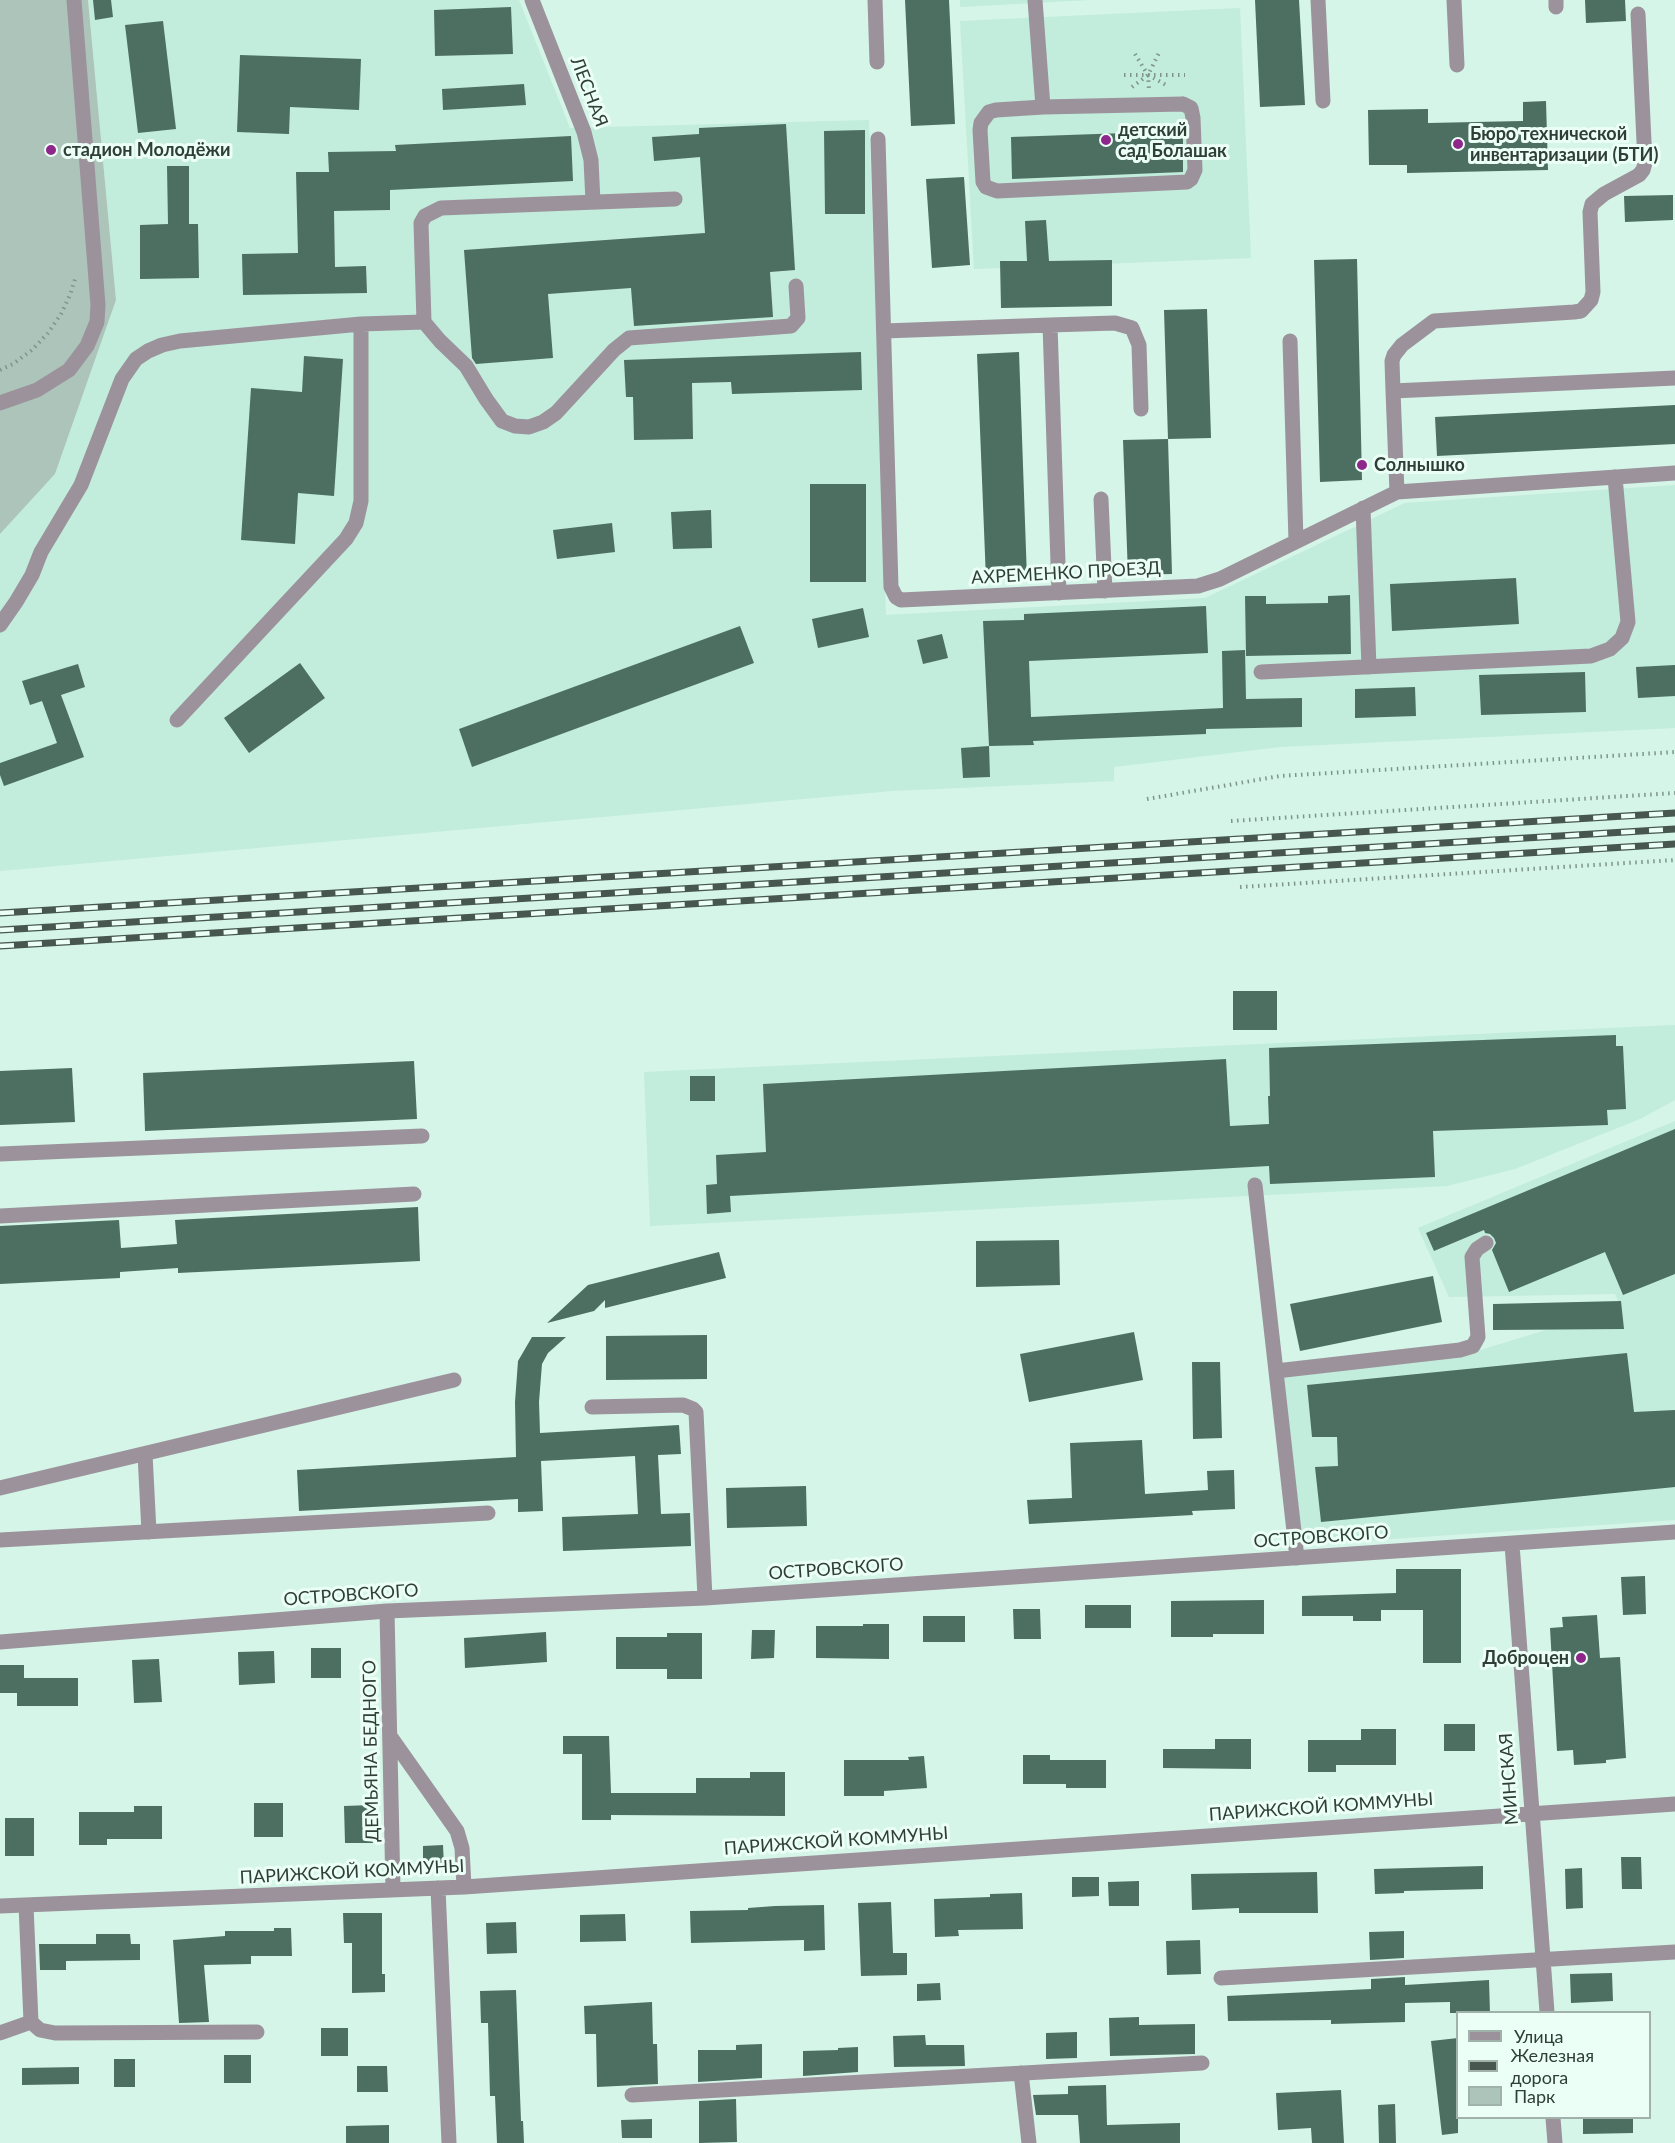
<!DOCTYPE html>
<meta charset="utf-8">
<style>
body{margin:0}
#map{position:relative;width:1675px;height:2143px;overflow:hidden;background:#d4f5e7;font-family:Lato,sans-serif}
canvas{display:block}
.legend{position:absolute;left:1456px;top:2011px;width:195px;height:108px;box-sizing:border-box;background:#ebfff6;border:2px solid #a0b2aa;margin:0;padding:8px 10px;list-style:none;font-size:18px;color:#303e38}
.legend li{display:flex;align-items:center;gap:12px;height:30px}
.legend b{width:30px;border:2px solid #a0b2aa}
</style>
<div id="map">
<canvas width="1675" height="2143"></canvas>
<ul class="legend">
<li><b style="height:8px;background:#9c929b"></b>Улица</li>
<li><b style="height:8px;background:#475750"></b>Железная дорога</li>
<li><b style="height:16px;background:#acc4ba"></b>Парк</li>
</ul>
</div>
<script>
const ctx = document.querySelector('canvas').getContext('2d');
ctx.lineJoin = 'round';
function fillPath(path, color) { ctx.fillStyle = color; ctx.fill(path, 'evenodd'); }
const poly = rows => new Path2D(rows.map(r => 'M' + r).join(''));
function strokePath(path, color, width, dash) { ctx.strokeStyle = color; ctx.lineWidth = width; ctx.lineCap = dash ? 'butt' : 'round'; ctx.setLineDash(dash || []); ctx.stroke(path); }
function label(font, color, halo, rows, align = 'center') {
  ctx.font = font + ' Lato,sans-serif'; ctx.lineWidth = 6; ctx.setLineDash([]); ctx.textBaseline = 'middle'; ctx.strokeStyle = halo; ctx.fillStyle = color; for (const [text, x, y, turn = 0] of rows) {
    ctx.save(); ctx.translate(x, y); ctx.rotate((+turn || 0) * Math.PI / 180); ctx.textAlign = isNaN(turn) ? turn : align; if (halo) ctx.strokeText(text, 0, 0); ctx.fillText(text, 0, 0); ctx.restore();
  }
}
const built = poly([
 [88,0,519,0,570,128,869,120,886,615,1205,598,1405,503,1675,485,1675,728,1280,747,1114,767,1114,781,892,791,0,871,0,534,55,474,116,300],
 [960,0,1090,0,960,7],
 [1240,8,1251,258,974,269,960,21],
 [1675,1025,1675,1100,1640,1119,1515,1169,1447,1186,650,1226,644,1072],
 [1675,1121,1675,1520,1302,1545,1283,1375,1461,1356,1621,1307,1615,1294,1449,1297,1418,1228]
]);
const green = poly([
 [0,0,88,0,116,300,55,474,0,534]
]);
const building = poly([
 [93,0,111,0,113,17,95,20],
 [905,0,949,0,955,124,911,126],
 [1255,0,1299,0,1305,105,1260,107],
 [1585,0,1625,0,1626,21,1586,23],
 [511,7,513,54,435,56,434,10],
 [163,21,176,129,138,133,125,25],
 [240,55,361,59,359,110,290,107,289,134,237,132],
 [524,84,526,105,443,110,442,89],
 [1546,101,1548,170,1407,173,1407,165,1369,165,1368,110,1428,109,1428,123,1523,121,1523,102],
 [786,124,795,270,770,272,773,317,634,326,631,288,548,294,553,358,476,364,472,358,464,250,705,233,700,157,654,161,652,137,699,134,699,128],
 [865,130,865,214,825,214,824,131],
 [1183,131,1183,172,1012,179,1011,137],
 [571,136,573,181,390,190,390,210,334,211,335,267,366,266,367,293,243,295,242,254,298,253,296,172,329,172,328,152,396,151,395,145],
 [167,166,189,166,189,224,198,224,199,278,140,279,140,225,168,224],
 [964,177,970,265,932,268,926,179],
 [1673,195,1673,220,1625,222,1624,196],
 [1046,220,1049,261,1112,260,1112,306,1001,308,1000,261,1027,261,1025,221],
 [1357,259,1362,480,1320,482,1314,260],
 [1207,309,1211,438,1168,439,1164,310],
 [861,352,862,390,732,394,731,382,692,383,693,439,634,440,633,397,626,397,624,360],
 [1019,352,1027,579,986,580,977,354],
 [304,356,343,359,334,496,298,493,295,544,241,540,251,388,302,392],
 [1675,405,1675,444,1437,456,1435,417],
 [1168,439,1172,574,1128,575,1123,440],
 [810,484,866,484,866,582,810,582],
 [711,510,712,548,673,549,671,512],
 [612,523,615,552,557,559,553,530],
 [1516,578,1519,624,1392,631,1390,584],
 [1350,595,1351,654,1246,656,1245,596,1266,596,1266,604,1328,603,1328,596],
 [1206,606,1208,653,1029,661,1031,717,1223,708,1222,651,1245,650,1246,699,1302,698,1302,727,1206,729,1206,734,1033,741,1034,745,989,746,983,621,1024,620,1024,614],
 [863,608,869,637,818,648,812,619],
 [740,626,754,663,472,767,459,729],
 [942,634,948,658,923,664,917,640],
 [300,663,325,698,249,753,224,718],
 [78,664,85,687,61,695,84,757,4,786,0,775,0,763,57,743,42,701,30,705,22,681],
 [1675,665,1675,696,1638,698,1636,667],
 [1585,672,1586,712,1481,715,1479,675],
 [1415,687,1416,716,1355,718,1355,689],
 [989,746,990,777,963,778,961,748],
 [1233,991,1277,991,1277,1030,1233,1030],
 [1616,1035,1616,1046,1623,1046,1626,1109,1607,1110,1608,1125,1433,1131,1435,1177,1270,1184,1269,1166,730,1196,731,1212,707,1214,706,1185,717,1184,716,1155,766,1152,763,1084,1226,1059,1230,1126,1269,1124,1268,1096,1270,1096,1269,1048],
 [414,1061,417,1119,145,1131,143,1073],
 [72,1068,75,1122,0,1125,0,1071],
 [690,1076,715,1076,715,1101,690,1101],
 [1675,1129,1675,1274,1623,1295,1605,1252,1509,1292,1492,1250,1496,1243,1494,1238,1490,1234,1485,1233,1484,1230,1434,1251,1426,1233],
 [418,1207,420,1261,178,1273,178,1268,120,1272,120,1278,0,1284,0,1226,119,1220,121,1248,177,1244,175,1220],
 [1059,1240,1060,1285,976,1287,976,1241],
 [719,1252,726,1278,605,1308,605,1300,594,1311,547,1323,588,1285],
 [1433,1276,1442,1322,1300,1351,1290,1304],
 [1621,1301,1624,1329,1493,1330,1493,1304],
 [1134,1332,1143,1380,1029,1402,1020,1354],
 [707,1335,707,1379,606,1380,606,1336],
 [532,1337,566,1337,548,1353,542,1364,539,1402,540,1433,679,1425,681,1454,658,1455,661,1514,690,1513,691,1546,563,1551,562,1517,638,1514,635,1456,541,1461,543,1511,518,1512,518,1499,299,1511,297,1470,516,1457,515,1402,518,1361],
 [1627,1353,1634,1412,1675,1410,1675,1487,1321,1522,1315,1467,1338,1466,1337,1437,1312,1437,1307,1385],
 [1192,1362,1220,1362,1222,1438,1193,1439],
 [1142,1440,1145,1494,1208,1490,1207,1471,1234,1470,1235,1509,1192,1511,1193,1515,1029,1524,1027,1500,1072,1498,1070,1443],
 [806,1486,807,1526,727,1528,726,1488],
 [1396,1569,1461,1569,1461,1663,1423,1663,1423,1610,1381,1610,1381,1621,1353,1621,1353,1616,1302,1616,1302,1596,1396,1593],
 [1645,1576,1646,1614,1623,1615,1621,1577],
 [1264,1600,1264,1634,1213,1634,1213,1637,1171,1637,1171,1601],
 [1085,1605,1131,1605,1131,1628,1085,1628],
 [1013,1609,1040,1609,1041,1639,1014,1639],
 [1597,1615,1600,1658,1620,1657,1626,1758,1606,1760,1606,1763,1574,1765,1573,1750,1557,1751,1550,1628,1563,1627,1562,1617],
 [923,1616,965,1616,965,1642,923,1642],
 [863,1624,889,1624,889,1659,816,1658,816,1626,863,1626],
 [752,1630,775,1630,774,1658,751,1659],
 [546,1632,547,1662,465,1668,464,1638],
 [667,1633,702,1633,702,1679,667,1679,667,1669,616,1669,616,1637,667,1637],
 [311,1648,341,1648,341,1678,311,1678],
 [274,1651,275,1683,239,1685,238,1652],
 [159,1659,162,1702,134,1703,132,1660],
 [0,1665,24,1665,24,1678,78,1678,78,1706,17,1706,17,1693,0,1693],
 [1444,1724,1475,1724,1475,1751,1444,1751],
 [1361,1729,1396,1729,1396,1765,1336,1765,1336,1772,1308,1772,1308,1740,1361,1740],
 [563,1736,609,1736,611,1793,696,1793,696,1778,750,1778,750,1772,785,1772,785,1816,611,1815,611,1820,582,1820,582,1754,563,1754],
 [1215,1739,1251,1739,1251,1769,1163,1768,1163,1749,1215,1749],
 [1023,1755,1050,1755,1050,1760,1106,1760,1106,1788,1066,1788,1066,1784,1023,1784],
 [924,1756,927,1788,884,1791,884,1796,844,1796,844,1760,909,1760,908,1757],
 [254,1803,283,1803,283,1837,254,1837],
 [372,1805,373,1843,345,1843,344,1806],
 [134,1806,162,1806,162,1839,107,1839,107,1845,79,1845,79,1812,134,1812],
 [5,1818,34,1818,34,1856,5,1856],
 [443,1845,444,1867,423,1868,423,1846],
 [1621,1857,1641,1857,1642,1889,1622,1889],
 [1483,1866,1483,1889,1404,1891,1404,1893,1375,1894,1374,1869],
 [1582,1868,1583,1908,1566,1909,1565,1869],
 [1317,1872,1318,1913,1239,1913,1239,1908,1192,1910,1191,1874],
 [1072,1877,1099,1877,1099,1896,1072,1897],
 [1139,1881,1139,1906,1109,1906,1108,1882],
 [1022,1893,1023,1929,958,1930,959,1936,935,1937,934,1899,990,1897,990,1894],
 [891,1902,893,1953,907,1953,907,1975,861,1976,858,1903],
 [824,1905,825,1950,804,1951,804,1940,691,1943,690,1911,748,1910,748,1908,775,1906],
 [343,1913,382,1913,382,1974,385,1974,385,1992,352,1993,352,1943,344,1943],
 [625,1914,626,1941,580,1942,580,1915],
 [516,1922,517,1953,487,1954,486,1923],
 [274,1928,291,1928,292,1956,251,1956,251,1964,204,1965,209,2022,179,2023,173,1940,225,1936,225,1931,274,1931],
 [1404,1931,1404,1958,1370,1960,1369,1932],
 [96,1934,130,1934,131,1944,140,1944,140,1960,66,1961,66,1970,40,1970,39,1944,96,1944],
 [1200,1940,1201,1974,1167,1975,1166,1941],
 [1612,1973,1613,2001,1571,2003,1570,1974],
 [1405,1977,1405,1985,1489,1980,1490,2013,1450,2013,1450,2002,1405,2003,1405,2022,1331,2024,1331,2020,1228,2021,1227,1996,1371,1989,1371,1979],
 [940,1983,941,2000,917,2001,917,1984],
 [516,1990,521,2121,523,2121,524,2143,497,2143,495,2096,490,2096,488,2023,481,2023,480,1991],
 [652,2002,653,2044,657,2044,658,2084,597,2087,596,2034,585,2034,584,2006],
 [1139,2017,1139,2025,1195,2024,1195,2054,1110,2056,1109,2018],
 [321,2028,348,2028,348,2056,321,2056],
 [1077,2032,1077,2058,1046,2059,1046,2033],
 [925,2035,926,2045,964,2045,965,2066,894,2067,893,2036],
 [1458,2038,1458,2133,1442,2135,1431,2041],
 [762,2044,762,2078,698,2082,698,2050,736,2050,736,2045],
 [858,2047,858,2072,803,2076,803,2051,838,2050,838,2048],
 [224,2055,251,2055,251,2083,224,2083],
 [114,2059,135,2059,135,2087,114,2087],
 [357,2066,387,2066,388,2092,357,2092],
 [79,2067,79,2084,22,2085,22,2068],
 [1106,2085,1107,2125,1180,2123,1180,2143,1080,2143,1078,2115,1036,2115,1033,2095,1068,2094,1068,2086],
 [1341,2090,1344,2143,1312,2143,1311,2128,1278,2130,1276,2093],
 [736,2099,737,2142,699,2143,699,2101],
 [1395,2104,1396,2143,1379,2143,1378,2105],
 [1583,2118,1633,2118,1633,2133,1583,2134],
 [652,2119,652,2138,622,2138,621,2120],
 [389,2125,389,2143,346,2143,346,2126]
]);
const path = poly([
 [1135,54,1148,75,1149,89],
 [1124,75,1185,75],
 [1148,75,1168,86],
 [1132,87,1148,75,1159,53],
 [0,370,13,364,32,350,48,333,61,314,70,295,76,276],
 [1147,799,1280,776,1675,752],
 [1231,821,1675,793],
 [1240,887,1675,860]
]);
const minor = poly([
 [532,0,584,132,591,160,593,202],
 [875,0,877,62],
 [1035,0,1043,107],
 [1318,0,1323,101],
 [1454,0,1457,65],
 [1556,0,1556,7],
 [1183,104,1191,108,1193,118,1195,170,1191,179,1187,182,997,191,986,187,983,182,980,130,981,123,989,112,996,110,1043,107,1183,104],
 [878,139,891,587,896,597,901,600,1198,586,1220,579,1397,492,1675,473],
 [424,322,440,341,466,366,486,399,502,421,515,426,529,427,543,422,556,413,614,350,629,338,791,326,798,318,796,286],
 [1050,325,1115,323,1132,328,1139,345,1141,409],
 [884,331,1050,325,1059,593],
 [1290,341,1296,541],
 [1393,391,1392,361,1394,355,1402,345,1434,321,1574,312,1581,311,1591,300,1593,292,1590,212,1592,204,1604,194,1639,175,1643,170,1645,163,1638,14],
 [0,403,37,390,69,370,87,346,97,322,98,305,74,0],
 [1397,492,1393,391,1675,378],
 [1101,499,1105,591],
 [1363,508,1369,667],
 [0,625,16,602,32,575,41,552,81,485,122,379,136,359,148,351,162,345,180,341,361,324,424,322,421,223,425,216,441,208,675,199],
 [1261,672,1591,656,1610,649,1622,638,1628,622,1615,477],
 [177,720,346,539,356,523,361,501,361,324],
 [0,1154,422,1136],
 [1255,1185,1297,1558],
 [0,1216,414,1194],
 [1276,1371,1460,1350,1473,1346,1478,1337,1472,1257,1477,1249,1486,1243],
 [592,1407,683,1405,693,1409,696,1412,705,1598],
 [145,1454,149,1532],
 [0,1488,454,1380],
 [0,1540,488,1513],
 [1512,1544,1547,2012],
 [387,1611,393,1890],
 [0,1642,387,1611,705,1598,1675,1532],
 [390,1736,457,1831,462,1848,464,1887],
 [438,1888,449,2143],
 [26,1905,31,2022,40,2030,55,2033,257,2032],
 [0,1906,464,1887,1675,1804],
 [1221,1978,1675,1952],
 [0,2033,31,2022],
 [1021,2073,1029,2143],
 [632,2095,1202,2063],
 [1553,2118,1555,2143]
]);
const rail = poly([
 [0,913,1675,813],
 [0,930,1675,829],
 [0,946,1675,844]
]);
const markers = [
 [1106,140,6,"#8e268b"],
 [1458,144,6,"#8e268b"],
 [51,150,6,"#8e268b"],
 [1362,465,6,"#8e268b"],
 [1581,1658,6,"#8e268b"]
];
const streetNames = [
 ["ЛЕСНАЯ",589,92,69],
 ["АХРЕМЕНКО ПРОЕЗД",1066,573,-3],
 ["ОСТРОВСКОГО",1321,1537,-4],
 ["ОСТРОВСКОГО",836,1569,-4],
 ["ОСТРОВСКОГО",351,1595,-4],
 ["ДЕМЬЯНА БЕДНОГО",371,1751,-91],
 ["МИНСКАЯ",1509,1779,-94],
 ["ПАРИЖСКОЙ КОММУНЫ",1321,1807,-4],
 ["ПАРИЖСКОЙ КОММУНЫ",836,1841,-4],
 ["ПАРИЖСКОЙ КОММУНЫ",352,1872,-3]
];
const poiNames = [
 ["детский",1118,130],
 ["сад Болашак",1118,151],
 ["Бюро технической",1470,134],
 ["инвентаризации (БТИ)",1470,155],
 ["стадион Молодёжи",63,150],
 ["Солнышко",1374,465],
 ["Доброцен",1569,1658,"right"]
];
fillPath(built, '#c2ecdb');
fillPath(green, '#acc4ba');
fillPath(building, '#4c6f62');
strokePath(path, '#7e958b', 4, [1.5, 4.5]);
strokePath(minor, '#9c929b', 15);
strokePath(rail, '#475750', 7);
strokePath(rail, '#ebfff6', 4.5, [14]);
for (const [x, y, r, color] of markers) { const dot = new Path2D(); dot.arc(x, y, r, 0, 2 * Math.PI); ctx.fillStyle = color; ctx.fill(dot); strokePath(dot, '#ebfff6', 2); }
label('18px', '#303e38', '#ebfff6', streetNames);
label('bold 18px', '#303e38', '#ebfff6', poiNames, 'left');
</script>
